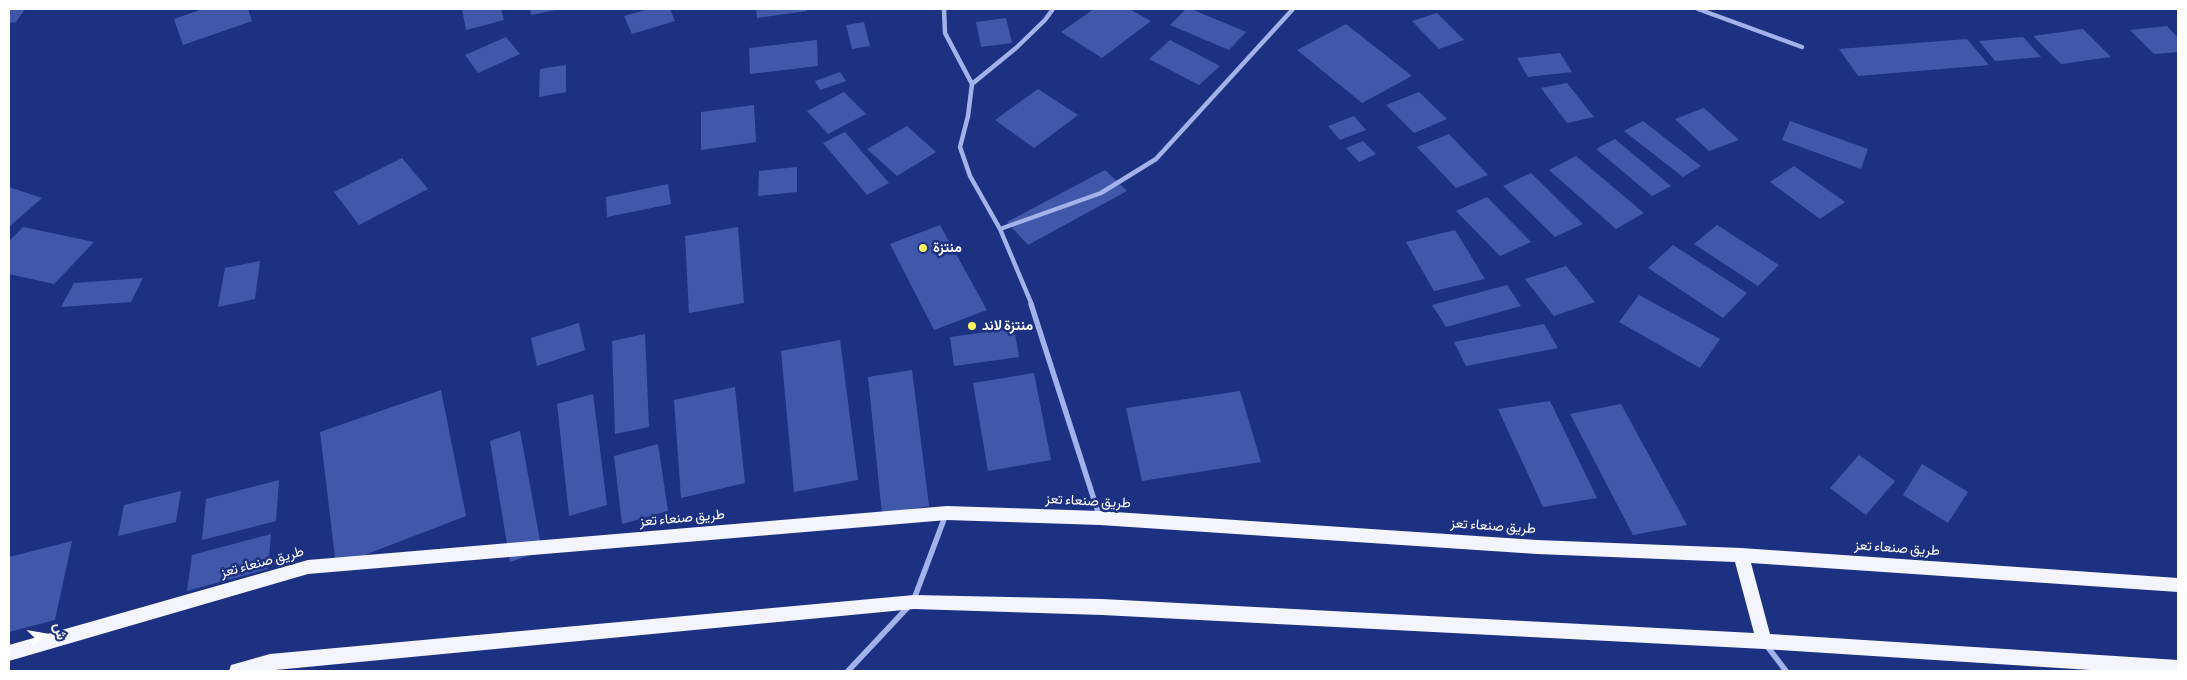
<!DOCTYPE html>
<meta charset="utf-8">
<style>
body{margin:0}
#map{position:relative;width:2187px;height:680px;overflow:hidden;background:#1d3183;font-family:"Alegreya Sans",Vazirmatn,sans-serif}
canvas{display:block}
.frame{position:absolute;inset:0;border:10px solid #fff;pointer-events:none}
.north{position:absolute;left:20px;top:610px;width:50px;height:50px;-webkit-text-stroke:4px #1d3183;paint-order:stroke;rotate:77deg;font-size:14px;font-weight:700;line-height:20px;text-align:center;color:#fff}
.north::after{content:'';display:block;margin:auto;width:18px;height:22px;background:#fff;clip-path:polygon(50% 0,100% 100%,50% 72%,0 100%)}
</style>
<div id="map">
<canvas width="2187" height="680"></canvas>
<div class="frame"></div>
<div class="north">ش</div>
</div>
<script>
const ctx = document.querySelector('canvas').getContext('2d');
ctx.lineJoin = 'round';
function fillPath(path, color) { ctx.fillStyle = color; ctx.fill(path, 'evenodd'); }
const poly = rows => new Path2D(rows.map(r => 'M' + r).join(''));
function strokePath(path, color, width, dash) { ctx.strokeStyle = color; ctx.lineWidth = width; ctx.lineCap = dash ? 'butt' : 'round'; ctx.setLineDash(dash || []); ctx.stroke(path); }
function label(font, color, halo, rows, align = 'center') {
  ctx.font = font + ' "Alegreya Sans",Vazirmatn,sans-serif'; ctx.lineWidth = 5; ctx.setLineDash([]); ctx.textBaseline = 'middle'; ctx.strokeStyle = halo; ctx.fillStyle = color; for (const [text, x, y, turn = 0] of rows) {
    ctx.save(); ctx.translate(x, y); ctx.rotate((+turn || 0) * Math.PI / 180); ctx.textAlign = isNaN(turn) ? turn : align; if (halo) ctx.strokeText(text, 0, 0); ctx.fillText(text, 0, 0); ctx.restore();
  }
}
const building = poly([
 [9,9,25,9,16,22,9,23],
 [203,9,248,9,252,21,183,45,174,19],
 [462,9,501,9,504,20,466,30],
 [530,9,556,9,556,10,531,15],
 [649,9,670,9,675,21,632,34,624,16],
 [756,9,807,9,807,11,757,18],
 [1094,9,1129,9,1151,21,1102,58,1061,32],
 [1186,9,1191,9,1246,32,1229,50,1170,25],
 [1437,13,1464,40,1439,49,1412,21],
 [1006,18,1012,43,981,47,976,22],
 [864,22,870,46,852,49,846,25],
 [1346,24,1412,76,1362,103,1297,50],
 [2167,26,2178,38,2178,52,2154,54,2130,30],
 [2083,29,2111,57,2061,64,2033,36],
 [506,37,520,54,478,73,465,55],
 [2023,37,2041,57,1995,61,1979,41],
 [1967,39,1989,65,1858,76,1839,49],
 [817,40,818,66,750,74,749,48],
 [1170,40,1220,66,1199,85,1149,59],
 [1560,53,1572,72,1528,77,1517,58],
 [566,65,566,92,539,97,540,69],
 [840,72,846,81,820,90,815,81],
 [1567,83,1594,117,1567,123,1541,88],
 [1038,89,1078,115,1034,148,995,120],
 [844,92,866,114,828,134,807,111],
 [1419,92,1447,119,1414,133,1386,105],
 [754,105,756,142,701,150,701,112],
 [1704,108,1739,140,1709,151,1675,119],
 [1354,116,1366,130,1340,140,1328,126],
 [1643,121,1701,166,1683,177,1624,131],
 [1790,121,1868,149,1861,169,1782,140],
 [907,126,936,152,897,176,867,149],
 [845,132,889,183,867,195,823,143],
 [1449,134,1488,175,1456,188,1417,147],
 [1615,139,1671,186,1652,196,1596,149],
 [1363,141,1376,154,1359,162,1346,148],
 [1576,156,1644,213,1616,229,1549,170],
 [402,158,428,189,359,225,334,192],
 [1794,166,1845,202,1820,219,1770,182],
 [797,167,797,192,758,196,759,171],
 [1105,170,1127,191,1028,245,1007,222],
 [1531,173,1583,224,1555,237,1503,186],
 [668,184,671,204,607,217,606,197],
 [9,187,42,198,9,227],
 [1487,197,1531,242,1500,256,1456,211],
 [940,225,987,310,934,330,890,244],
 [1717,225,1779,265,1758,286,1694,244],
 [23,227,94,242,54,284,9,274,9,241],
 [738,227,744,303,689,313,685,236],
 [1455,230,1485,279,1434,291,1406,242],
 [1673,245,1747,293,1723,318,1648,268],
 [260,261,255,299,218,307,225,268],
 [1566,266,1595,302,1554,316,1525,279],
 [143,278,131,302,61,307,74,283],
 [1507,285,1521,306,1446,327,1432,305],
 [1639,295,1720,339,1700,368,1619,322],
 [579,323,585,350,537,366,531,338],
 [1544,324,1558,348,1466,366,1454,342],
 [1014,328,1019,357,954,366,950,337],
 [645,334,649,427,615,434,612,341],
 [840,340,858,480,794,492,781,351],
 [912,370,929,506,882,514,868,377],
 [1034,373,1051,460,988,471,973,383],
 [735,387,745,483,681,498,674,400],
 [441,390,466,516,336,566,320,432],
 [1240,391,1261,462,1142,481,1126,408],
 [593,394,607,505,569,516,557,404],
 [1550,401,1597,498,1543,507,1498,409],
 [1621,404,1687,525,1633,535,1570,414],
 [520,431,542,551,510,562,490,441],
 [658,444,668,511,622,524,614,456],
 [1859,455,1895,481,1866,515,1830,488],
 [1922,464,1968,492,1948,523,1903,495],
 [279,480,276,521,202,540,206,499],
 [181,491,176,522,118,536,124,505],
 [271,534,268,569,187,591,192,555],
 [72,541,55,620,9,632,9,557]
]);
const minorFar1 = poly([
 [944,9,945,33,972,84,968,116,960,147,970,176,1000,229,1032,305],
 [1698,9,1802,47],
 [972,84,1016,48,1045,20,1053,9],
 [1000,229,1101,193,1156,159,1293,9]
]);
const minor = poly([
 [1031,304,1099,515],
 [914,599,946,514],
 [1767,646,1786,671],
 [848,671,909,606]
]);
const trunk = poly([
 [947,506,1100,511,1537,540,1741,548,2178,578,2178,592,1751,563,1770,634,2178,660,2178,671,2106,671,1764,649,1102,615,914,609,265,671,229,671,231,665,270,654,914,595,1102,599,1754,633,1735,562,1537,554,1100,525,947,520,308,574,9,661,9,645,308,560,947,506]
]);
const markers = [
 [923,248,5,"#f9f262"],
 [972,326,5,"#f9f262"]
];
const poiNames = [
 ["منتزة",933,248],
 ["منتزة لاند",982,326]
];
const streetNames = [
 ["طريق صنعاء تعز",1088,501,3],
 ["طريق صنعاء تعز",682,518,-5],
 ["طريق صنعاء تعز",1493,526,4],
 ["طريق صنعاء تعز",1897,548,4],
 ["طريق صنعاء تعز",262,562,-15]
];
fillPath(building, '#4158aa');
strokePath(minorFar1, '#a3b2ea', 4.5);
strokePath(minor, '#a3b2ea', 5.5);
fillPath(trunk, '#f3f4fe');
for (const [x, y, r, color] of markers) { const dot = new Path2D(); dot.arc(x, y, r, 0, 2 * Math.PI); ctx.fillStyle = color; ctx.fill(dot); strokePath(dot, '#1d3183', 2); }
label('bold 14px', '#fff', '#1d3183', poiNames, 'left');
label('14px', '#fff', '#1d3183', streetNames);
</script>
